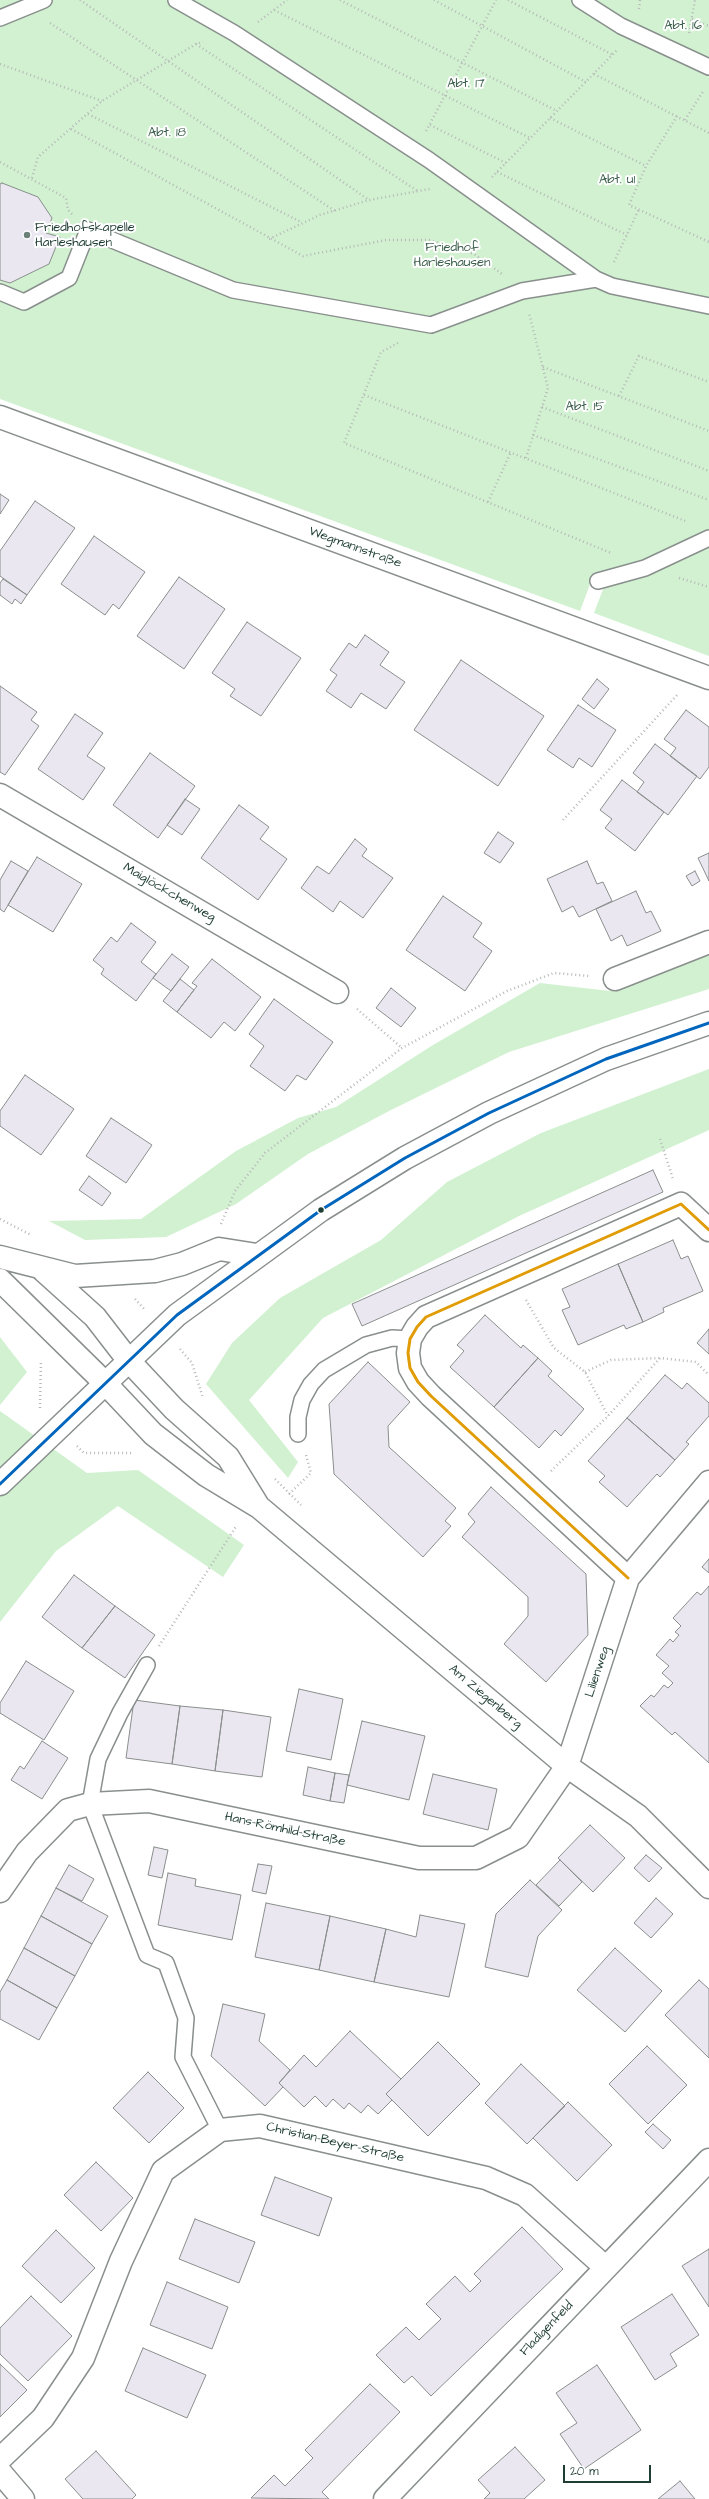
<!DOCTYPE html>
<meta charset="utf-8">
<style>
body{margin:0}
#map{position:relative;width:709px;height:2499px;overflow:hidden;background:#fff;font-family:"Architects Daughter",sans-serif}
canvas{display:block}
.scale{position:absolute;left:563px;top:2465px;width:88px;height:18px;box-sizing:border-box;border:2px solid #1f3d34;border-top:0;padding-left:5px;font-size:12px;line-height:14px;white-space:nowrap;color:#1f3d34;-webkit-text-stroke:3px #fff;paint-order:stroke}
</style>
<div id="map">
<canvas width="709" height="2499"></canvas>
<div class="scale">20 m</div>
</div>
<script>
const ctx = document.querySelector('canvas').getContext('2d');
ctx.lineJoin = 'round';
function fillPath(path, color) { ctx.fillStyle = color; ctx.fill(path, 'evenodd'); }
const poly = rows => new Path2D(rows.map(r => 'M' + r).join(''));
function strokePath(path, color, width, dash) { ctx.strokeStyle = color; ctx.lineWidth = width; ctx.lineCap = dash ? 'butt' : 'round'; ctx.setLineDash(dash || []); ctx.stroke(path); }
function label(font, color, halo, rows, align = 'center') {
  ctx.font = font + ' "Architects Daughter",sans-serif'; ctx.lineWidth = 4; ctx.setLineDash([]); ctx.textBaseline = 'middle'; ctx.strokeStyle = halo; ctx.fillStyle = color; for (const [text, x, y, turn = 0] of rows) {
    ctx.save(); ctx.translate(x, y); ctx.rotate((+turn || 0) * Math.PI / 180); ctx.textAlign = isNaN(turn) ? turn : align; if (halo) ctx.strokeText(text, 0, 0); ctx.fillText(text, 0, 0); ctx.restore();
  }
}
const green = poly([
 [0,0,709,0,709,656,594,613,605,584,592,579,580,611,0,399],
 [709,951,709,989,509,1052,389,1111,308,1154,236,1204,166,1237,85,1240,49,1221,141,1219,236,1151,298,1118,336,1107,433,1045,540,983,610,991],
 [709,1069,709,1130,519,1216,323,1318,249,1400,298,1462,288,1478,206,1384,232,1343,280,1298,381,1240,447,1182,541,1133],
 [0,1337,27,1372,0,1405],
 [0,1411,87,1473,138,1470,244,1545,223,1577,118,1506,56,1551,0,1622]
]);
const building = poly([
 [2,183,38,197,52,218,46,233,60,237,49,264,10,283,0,280,0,184,2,183],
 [0,494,9,500,0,514,0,494],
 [35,501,75,528,27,595,0,576,0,551,35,501],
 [94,536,145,572,119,609,113,604,105,615,61,584,94,536],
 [179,577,225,609,184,669,137,636,179,577],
 [3,579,27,595,21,604,15,599,12,604,0,595,0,583,3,579],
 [247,622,301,658,261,716,230,696,235,689,212,673,247,622],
 [365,635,389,652,380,665,405,682,386,709,361,693,351,708,326,691,337,675,330,670,349,643,356,648,365,635],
 [461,660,544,716,498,786,414,730,461,660],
 [597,679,609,689,594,709,582,699,597,679],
 [0,686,37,712,31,720,39,726,5,775,0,772,0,686],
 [578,705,616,730,592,767,579,758,573,768,547,750,578,705],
 [686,710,709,727,709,767,700,779,670,756,676,748,664,739,686,710],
 [75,714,103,733,87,756,105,768,83,800,38,769,75,714],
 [655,744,697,776,668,815,637,792,644,782,633,773,655,744],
 [150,753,195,786,158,838,113,805,150,753],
 [622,780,664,812,635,851,605,828,612,819,600,810,622,780],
 [185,799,200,809,182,835,167,825,185,799],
 [239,805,269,827,260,839,287,859,258,900,201,858,239,805],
 [498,832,514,843,500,863,484,853,498,832],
 [355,839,367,849,362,856,393,878,363,918,340,901,333,912,301,888,317,866,329,874,355,839],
 [709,853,709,881,698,858,709,853],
 [37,857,82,884,53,932,8,905,37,857],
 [11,861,28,871,4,912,0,909,0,880,11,861],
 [587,861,597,884,603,882,612,901,579,917,573,906,562,912,547,879,587,861],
 [695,871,700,881,692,886,686,876,695,871],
 [636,891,646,913,651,911,661,931,627,946,622,935,611,941,596,909,636,891],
 [443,896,482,923,473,937,492,951,465,991,406,950,443,896],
 [131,923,156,942,141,962,156,974,136,1001,101,974,104,969,93,960,111,937,117,942,131,923],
 [172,954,189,967,171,991,153,978,172,954],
 [212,959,261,997,235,1031,224,1022,211,1038,177,1012,197,986,192,983,212,959],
 [180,979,194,990,177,1012,163,1001,180,979],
 [391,988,416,1008,401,1027,376,1008,391,988],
 [274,999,333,1042,306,1080,297,1075,285,1091,250,1066,264,1046,249,1034,274,999],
 [25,1075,74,1109,41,1155,0,1126,0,1111,25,1075],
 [111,1118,152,1145,126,1183,86,1156,111,1118],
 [653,1170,663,1192,362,1326,352,1304,653,1170],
 [89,1176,111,1193,102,1206,79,1190,89,1176],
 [673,1240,681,1259,688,1256,703,1291,663,1308,664,1312,643,1322,618,1264,673,1240],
 [618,1264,643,1322,626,1329,624,1325,578,1345,562,1310,570,1307,562,1289,618,1264],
 [485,1315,521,1348,523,1345,538,1358,494,1407,450,1367,464,1351,457,1345,485,1315],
 [709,1329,709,1354,697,1343,709,1329],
 [538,1358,552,1371,548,1376,584,1409,561,1436,555,1430,539,1448,494,1407,538,1358],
 [368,1362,410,1402,388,1426,389,1447,456,1508,445,1521,451,1526,423,1557,334,1474,329,1404,368,1362],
 [665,1375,682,1389,687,1383,709,1403,709,1416,686,1442,689,1444,675,1460,627,1418,665,1375],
 [627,1418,675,1460,660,1477,657,1474,627,1507,599,1482,605,1476,588,1461,627,1418],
 [491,1487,586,1574,588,1635,546,1682,504,1644,528,1616,528,1597,462,1537,475,1522,468,1514,491,1487],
 [709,1559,709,1573,702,1567,709,1559],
 [74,1575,115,1606,82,1648,42,1617,74,1575],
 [709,1586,709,1763,675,1732,672,1735,640,1706,651,1695,654,1697,664,1685,668,1688,673,1683,662,1673,669,1666,656,1655,670,1639,673,1642,679,1635,675,1632,681,1626,673,1618,697,1592,701,1595,709,1586],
 [115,1606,155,1635,125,1678,82,1648,115,1606],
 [26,1661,74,1691,44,1740,0,1713,0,1703,26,1661],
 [299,1689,343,1699,331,1760,286,1751,299,1689],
 [134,1700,180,1706,172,1764,126,1758,134,1700],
 [180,1706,223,1710,215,1771,172,1764,180,1706],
 [223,1710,271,1717,262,1777,215,1771,223,1710],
 [362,1721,425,1736,409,1800,347,1785,362,1721],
 [42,1741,68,1758,42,1799,11,1780,20,1766,24,1769,42,1741],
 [308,1767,335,1773,330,1801,303,1795,308,1767],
 [335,1773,349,1775,344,1803,330,1801,335,1773],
 [433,1774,497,1789,488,1830,423,1814,433,1774],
 [590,1825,625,1858,593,1892,558,1858,590,1825],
 [154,1847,168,1850,162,1878,148,1875,154,1847],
 [646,1855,662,1868,649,1882,634,1868,646,1855],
 [560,1860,582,1882,559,1906,536,1885,560,1860],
 [258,1864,272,1866,266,1894,252,1891,258,1864],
 [69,1865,94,1879,82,1901,56,1888,69,1865],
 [168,1873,196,1879,195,1886,241,1895,232,1940,158,1925,168,1873],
 [530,1880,562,1910,538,1936,528,1977,485,1967,496,1914,530,1880],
 [56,1888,108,1916,92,1944,41,1916,56,1888],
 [656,1898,673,1914,651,1938,634,1923,656,1898],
 [266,1903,330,1916,319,1970,255,1957,266,1903],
 [420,1915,465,1924,449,1997,374,1982,386,1929,416,1937,420,1915],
 [41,1916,92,1944,75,1976,24,1948,41,1916],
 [330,1916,386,1929,374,1982,319,1970,330,1916],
 [24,1948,75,1976,57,2008,7,1980,24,1948],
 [615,1948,662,1991,625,2032,577,1990,615,1948],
 [7,1980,57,2008,39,2040,0,2019,0,1992,7,1980],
 [699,1980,709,1989,709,2058,665,2015,699,1980],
 [223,2004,265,2014,259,2041,290,2070,279,2083,283,2087,265,2106,211,2056,223,2004],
 [350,2031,401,2079,386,2094,392,2100,378,2114,368,2105,361,2113,349,2103,344,2109,333,2099,326,2107,315,2096,304,2107,279,2083,304,2055,316,2067,350,2031],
 [438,2042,480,2084,428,2136,386,2094,438,2042],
 [647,2046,687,2085,648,2124,609,2084,647,2046],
 [521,2064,565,2106,527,2144,485,2103,521,2064],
 [148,2072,184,2108,149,2143,113,2108,148,2072],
 [568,2102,612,2145,577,2181,533,2138,568,2102],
 [653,2124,671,2140,663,2149,645,2132,653,2124],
 [96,2162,133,2198,101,2231,64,2195,96,2162],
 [275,2177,332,2198,319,2236,261,2215,275,2177],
 [195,2219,255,2242,239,2283,179,2259,195,2219],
 [522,2227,563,2269,431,2396,412,2376,404,2383,376,2355,406,2327,419,2340,441,2319,426,2304,455,2276,470,2292,481,2281,474,2274,522,2227],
 [56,2230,95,2268,61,2303,22,2266,56,2230],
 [709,2249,709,2307,682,2266,709,2249],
 [167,2282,228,2307,212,2349,150,2325,167,2282],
 [672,2294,699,2335,670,2354,677,2366,655,2380,621,2327,672,2294],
 [31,2296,72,2336,28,2381,0,2354,0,2328,31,2296],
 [143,2348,206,2375,187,2418,125,2391,143,2348],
 [0,2364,27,2390,0,2417,0,2364],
 [597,2365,641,2430,584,2469,560,2434,577,2423,556,2393,597,2365],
 [370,2384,400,2412,322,2492,329,2499,251,2498,274,2475,285,2486,313,2458,305,2450,370,2384],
 [515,2447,545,2480,524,2499,484,2499,490,2493,478,2480,515,2447],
 [96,2451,136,2495,132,2499,83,2499,65,2479,96,2451],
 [680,2481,695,2499,658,2499,680,2481]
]);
const path = poly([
 [80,0,369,200],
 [340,0,557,111],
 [434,0,586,82],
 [508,0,613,55],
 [639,9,640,0],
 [274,10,530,138],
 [692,19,709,26],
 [258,22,287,0],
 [50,23,335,211],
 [689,33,695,0],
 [196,44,419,192],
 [0,64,102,101],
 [594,74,709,133],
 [88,114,301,222],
 [677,116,646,166,629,205,709,242],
 [550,118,646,166],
 [685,120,704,90],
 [430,125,506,163],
 [71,129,303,256,386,240,429,240,474,254,502,274],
 [426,131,496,0],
 [0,162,66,198,68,210,72,214],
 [497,172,627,235],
 [492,177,618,49],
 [32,178,38,157,102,101,196,44,203,42],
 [269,239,320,215,369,200,430,189],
 [614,262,639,209],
 [398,343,381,352,344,443,611,553],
 [543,367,709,431],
 [364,395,688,522],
 [619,396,639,356,709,382],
 [542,407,709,471],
 [533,435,709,500],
 [526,458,548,388,529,313],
 [488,502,511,452],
 [679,578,709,587],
 [563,820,677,695],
 [357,1009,402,1048],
 [660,1139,673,1179],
 [0,1219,31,1235],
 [221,1224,235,1191,265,1153,402,1048,507,991,554,973,590,976],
 [135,1299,145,1310],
 [526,1300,554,1348,585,1372,608,1416],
 [180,1349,192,1363,203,1398],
 [585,1372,611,1360,660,1358],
 [40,1408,41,1360],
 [77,1446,84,1453,133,1453],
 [551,1471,608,1416,660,1358,696,1362,709,1375],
 [275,1479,301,1505],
 [289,1494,311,1473,306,1455],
 [159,1646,237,1525]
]);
const service = poly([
 [176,0,234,33,429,160,596,279,612,286,709,306],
 [580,0,621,26,709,67],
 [0,18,44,0],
 [0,292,24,302,69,278,88,230,233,290,431,325,522,291,596,279],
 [598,581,645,568,709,538],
 [298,1434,298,1417,302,1400,311,1384,324,1370,366,1345,392,1338,410,1339],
 [147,1665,120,1713,98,1759,90,1804,147,1955,166,1963,186,2018,183,2057,220,2130]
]);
const minor = poly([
 [0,417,709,678],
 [0,795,337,992],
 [615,979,709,942],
 [129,1361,174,1409,228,1457,257,1504],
 [105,1383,153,1434,206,1475,259,1507,567,1766,638,1816,709,1887],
 [628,1578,431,1396,418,1382,410,1368,408,1353,410,1339,417,1327,426,1317,681,1204,709,1230],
 [0,1891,27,1852,68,1810,90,1804,149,1801,419,1858,476,1858,518,1837,567,1766,628,1578,709,1482],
 [0,2459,43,2418,83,2358,121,2261,163,2171,220,2130,260,2126,486,2178,525,2195,605,2267],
 [0,2472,23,2499],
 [385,2499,709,2160]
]);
const tertiary = poly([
 [0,1257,75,1276,155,1271,182,1264,219,1249,257,1255],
 [44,1271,95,1317,129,1361],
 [0,1280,105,1383]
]);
const secondary = poly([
 [0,1484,177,1315,321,1210,405,1158,489,1113,606,1059,709,1023]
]);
const bus1 = poly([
 [0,1484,177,1315,321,1210,405,1158,489,1113,606,1059,709,1023]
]);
const bus2 = poly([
 [628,1578,431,1396,418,1382,410,1368,408,1353,410,1339,417,1327,426,1317,681,1204,709,1230]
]);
const markers = [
 [27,235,4,"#6d817b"],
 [321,1210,3.5,"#1f3d34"]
];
const parkNames = [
 ["Abt. 16",683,26],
 ["Abt. 17",466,84],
 ["Abt. 18",167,133],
 ["Abt. u1",617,180],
 ["Friedhof",452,248],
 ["Harleshausen",452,263],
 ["Abt. 15",585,407]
];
const poiNames = [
 ["Friedhofskapelle",35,228],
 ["Harleshausen",35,243]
];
const streetNames = [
 ["Wegmannstraße",355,548,20],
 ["Maiglöckchenweg",169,893,30],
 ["Lilienweg",598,1672,-72],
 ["Am Ziegenberg",485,1697,40],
 ["Hans-Römhild-Straße",285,1830,12],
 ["Christian-Beyer-Straße",335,2143,13],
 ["Fladigenfeld",547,2329,-46]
];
fillPath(green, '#d1f1d1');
fillPath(building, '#ebe7f0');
strokePath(building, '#898f8d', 1);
strokePath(service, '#898f8d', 18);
strokePath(minor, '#898f8d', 25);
strokePath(tertiary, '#898f8d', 25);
strokePath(secondary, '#898f8d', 25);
strokePath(path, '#b6b9b8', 2.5, [1, 3]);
strokePath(service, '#fff', 15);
strokePath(minor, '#fff', 22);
strokePath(tertiary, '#fff', 22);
strokePath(secondary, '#fff', 22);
strokePath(bus1, '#0065bd', 3);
strokePath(bus2, '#e19c05', 3);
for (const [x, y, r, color] of markers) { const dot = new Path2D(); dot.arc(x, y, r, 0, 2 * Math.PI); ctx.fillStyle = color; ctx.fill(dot); strokePath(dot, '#fff', 1.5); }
label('13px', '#3b5f4c', '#fff', parkNames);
label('13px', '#1f3d34', '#fff', poiNames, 'left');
label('13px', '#1f3d34', '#fff', streetNames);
</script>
